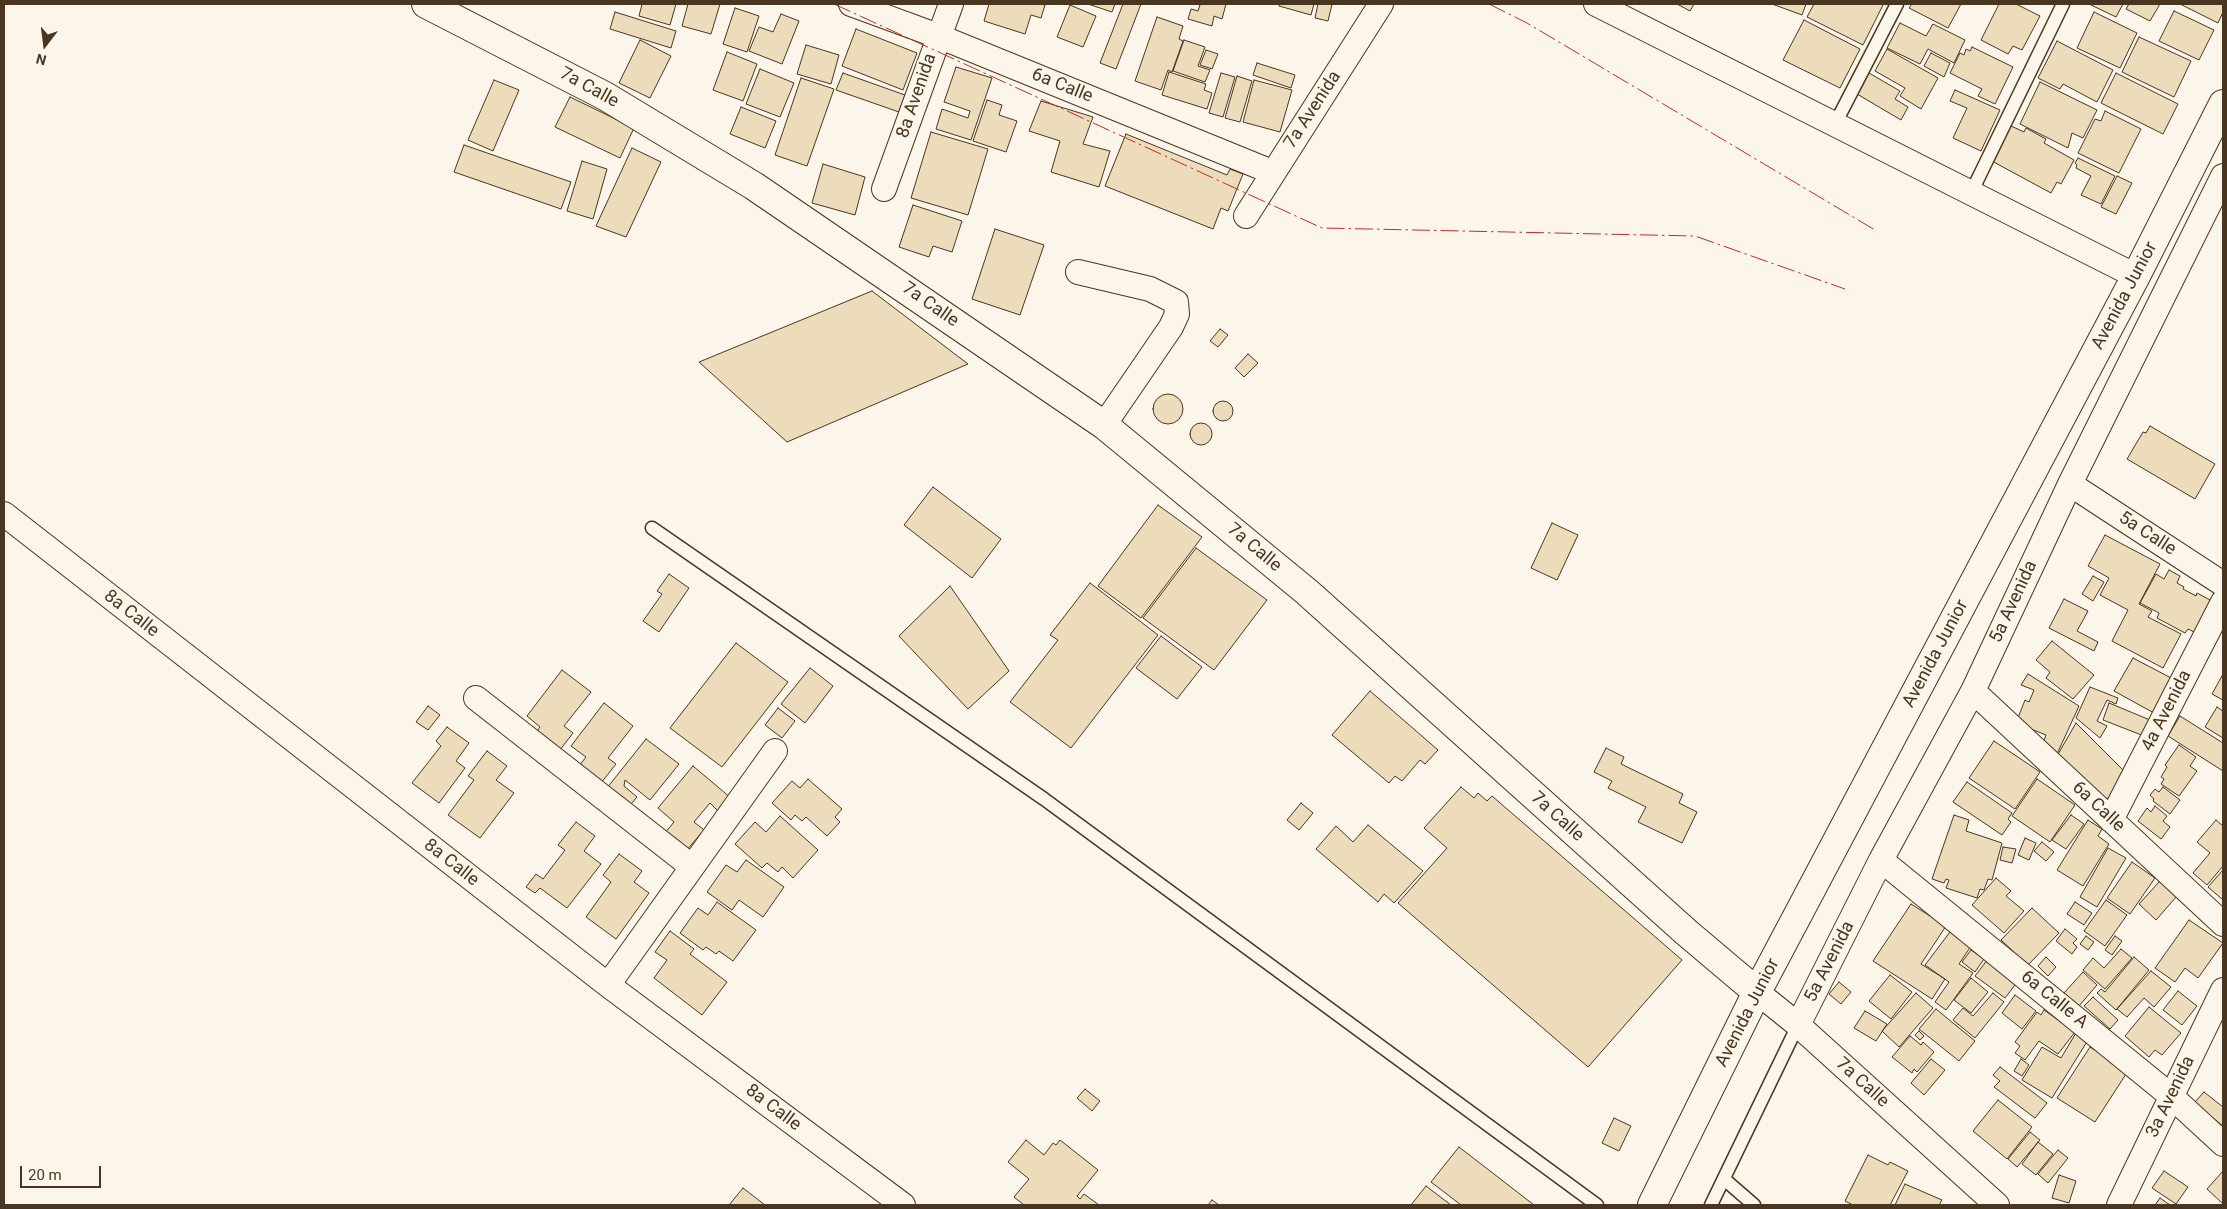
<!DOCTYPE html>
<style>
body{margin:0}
#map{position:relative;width:2227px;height:1209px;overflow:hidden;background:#fbf6e9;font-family:Roboto,sans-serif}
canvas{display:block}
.frame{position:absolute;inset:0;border:5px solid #4a3520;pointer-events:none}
.north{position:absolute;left:20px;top:20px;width:50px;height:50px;-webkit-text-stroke:4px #fbf6e9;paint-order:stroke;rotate:195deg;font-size:14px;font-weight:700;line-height:20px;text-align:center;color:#4a3520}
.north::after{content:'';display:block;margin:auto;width:18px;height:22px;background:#4a3520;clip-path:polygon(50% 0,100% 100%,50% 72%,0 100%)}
.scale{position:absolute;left:20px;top:1166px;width:81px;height:22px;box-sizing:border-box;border:2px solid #4a3520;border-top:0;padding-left:6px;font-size:15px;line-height:18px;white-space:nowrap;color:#4a3520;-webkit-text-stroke:4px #fbf6e9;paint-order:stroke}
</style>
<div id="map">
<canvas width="2227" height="1209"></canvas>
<div class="frame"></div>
<div class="north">N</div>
<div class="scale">20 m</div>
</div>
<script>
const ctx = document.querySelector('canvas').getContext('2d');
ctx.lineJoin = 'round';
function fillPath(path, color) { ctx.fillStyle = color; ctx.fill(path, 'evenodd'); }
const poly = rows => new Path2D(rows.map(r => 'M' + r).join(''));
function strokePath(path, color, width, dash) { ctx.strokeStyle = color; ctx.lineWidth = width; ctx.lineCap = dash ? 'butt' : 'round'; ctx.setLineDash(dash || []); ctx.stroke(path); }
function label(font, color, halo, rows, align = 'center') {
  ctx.font = font + ' Roboto,sans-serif'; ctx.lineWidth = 4; ctx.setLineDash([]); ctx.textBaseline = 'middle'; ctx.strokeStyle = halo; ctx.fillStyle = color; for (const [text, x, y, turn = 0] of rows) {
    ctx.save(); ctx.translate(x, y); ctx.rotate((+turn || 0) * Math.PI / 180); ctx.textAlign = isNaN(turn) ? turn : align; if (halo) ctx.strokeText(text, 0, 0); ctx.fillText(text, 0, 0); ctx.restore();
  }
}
const building = poly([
 [642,4,676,4,670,25,639,16,642,4],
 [688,4,720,4,711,34,682,26,688,4],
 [989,4,1040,4,1045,5,1041,18,1031,15,1025,34,984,21,989,4],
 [1088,4,1115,4,1112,12,1088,4],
 [1123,4,1141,4,1116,69,1100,63,1123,4],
 [1197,4,1226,4,1222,19,1214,16,1212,26,1188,19,1191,9,1198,11,1200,5,1197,4],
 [1280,4,1314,4,1311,15,1279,6,1280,4],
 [1318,4,1332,4,1328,21,1315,18,1318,4],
 [1677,4,1694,4,1690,11,1677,4],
 [1772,4,1806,4,1802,15,1772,4],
 [1814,4,1880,4,1883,5,1863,45,1807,17,1814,4],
 [1912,4,1961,4,1948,28,1909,8,1912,4],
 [1999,4,2016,4,2040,16,2022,50,2013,46,2008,54,1981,40,1999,4],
 [2089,4,2123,4,2116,17,2089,4],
 [2129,4,2160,4,2150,21,2126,9,2129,4],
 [2180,4,2223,4,2223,12,2218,23,2180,4],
 [1070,5,1096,16,1083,47,1057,37,1070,5],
 [735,8,759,16,747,52,723,44,735,8],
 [2174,11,2214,30,2199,60,2159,41,2174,11],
 [615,12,676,31,671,48,610,29,615,12],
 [2094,12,2137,33,2120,68,2077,48,2094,12],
 [781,14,799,21,782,64,749,51,759,27,773,32,781,14],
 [1157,17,1183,26,1179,39,1183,41,1172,72,1168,70,1161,90,1135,81,1157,17],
 [1804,20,1860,49,1840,88,1783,60,1804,20],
 [1900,23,1926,36,1933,24,1965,40,1954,63,1928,49,1920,64,1887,48,1900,23],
 [856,29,917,53,903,90,842,66,856,29],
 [2139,37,2191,61,2174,97,2122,72,2139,37],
 [640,40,671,56,650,98,619,83,640,40],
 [1184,40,1205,47,1198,66,1210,70,1205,82,1173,71,1184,40],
 [2057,41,2113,70,2097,102,2063,84,2060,89,2038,78,2057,41],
 [806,45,839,55,831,84,797,74,806,45],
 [1972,47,2013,67,1995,104,1978,96,1982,89,1950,73,1960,53,1964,55,1966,49,1970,51,1972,47],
 [1887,49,1938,78,1921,109,1900,96,1905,88,1875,71,1887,49],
 [1206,50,1218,54,1212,69,1200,65,1206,50],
 [727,52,757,64,743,101,713,90,727,52],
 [1931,53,1950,63,1944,77,1924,66,1931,53],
 [1257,63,1295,75,1291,88,1253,75,1257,63],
 [956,67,992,78,971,140,936,129,942,109,968,118,970,111,944,102,956,67],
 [760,69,794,83,780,117,746,104,760,69],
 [1169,72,1206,84,1204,90,1212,93,1207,109,1162,95,1169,72],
 [843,73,905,95,899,112,836,90,843,73],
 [1221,73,1235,77,1223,117,1209,113,1221,73],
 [1869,73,1900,91,1895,99,1908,107,1901,120,1857,94,1869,73],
 [2116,73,2178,104,2163,134,2101,103,2116,73],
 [1237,76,1252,81,1240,122,1225,118,1237,76],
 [801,78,834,89,807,166,775,155,801,78],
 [494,80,519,90,493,151,468,140,494,80],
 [1254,80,1292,90,1280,132,1243,122,1254,80],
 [2040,82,2097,110,2083,138,2072,133,2068,148,2020,124,2040,82],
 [1955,90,2000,110,1981,151,1953,138,1967,108,1950,101,1955,90],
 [570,97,634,128,620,158,555,127,570,97],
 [987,100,1002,105,999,115,1017,121,1006,152,973,141,987,100],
 [1041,101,1093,117,1083,144,1110,151,1099,187,1051,172,1060,141,1029,131,1041,101],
 [741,107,776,121,765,148,730,134,741,107],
 [2105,111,2141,129,2119,173,2078,153,2095,119,2101,121,2105,111],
 [2009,125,2024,132,2026,128,2046,139,2044,143,2074,160,2061,184,2057,182,2051,193,1990,160,2009,125],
 [931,132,988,149,968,215,911,198,931,132],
 [1126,134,1227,175,1230,169,1243,174,1228,211,1221,208,1213,229,1105,186,1126,134],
 [464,145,571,182,561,209,454,172,464,145],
 [632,148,661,162,626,237,596,226,632,148],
 [2078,158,2115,176,2101,204,2081,195,2091,176,2076,168,2077,165,2075,163,2078,158],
 [582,161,607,169,593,219,567,211,582,161],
 [823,164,865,177,855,215,812,203,823,164],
 [2117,176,2132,183,2116,214,2101,207,2117,176],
 [913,205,962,221,952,252,933,246,929,257,899,247,913,205],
 [995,229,1044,245,1020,315,972,299,995,229],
 [872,291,968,364,787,442,699,362,872,291],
 [1220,329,1228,335,1218,347,1210,341,1220,329],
 [1248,354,1258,363,1244,377,1235,368,1248,354],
 '1153 409a15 15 0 1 1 30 0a15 15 0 1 1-30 0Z',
 '1213 411a10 10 0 1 1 20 0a10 10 0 1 1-20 0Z',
 '1190 434a11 11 0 1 1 22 0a11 11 0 1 1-22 0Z',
 [2150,426,2215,464,2195,499,2127,459,2143,432,2146,433,2150,426],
 [933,487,1001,539,972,578,904,525,933,487],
 [1158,505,1202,537,1141,618,1098,586,1158,505],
 [1552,523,1578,535,1557,580,1531,568,1552,523],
 [2105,535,2160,564,2139,604,2152,611,2148,617,2181,634,2163,668,2112,641,2128,610,2100,595,2109,578,2088,566,2105,535],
 [1196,548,1267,600,1214,670,1143,618,1196,548],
 [2169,570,2180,576,2177,583,2184,587,2183,589,2196,596,2197,593,2210,600,2209,603,2216,607,2200,635,2188,629,2185,633,2157,618,2159,613,2140,603,2156,574,2164,579,2169,570],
 [669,574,689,588,659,632,643,621,662,594,657,591,669,574],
 [2093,576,2104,582,2093,601,2082,594,2093,576],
 [1090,583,1158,635,1071,748,1010,702,1058,640,1050,635,1090,583],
 [950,586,1009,671,968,709,899,636,950,586],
 [2064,599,2088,611,2077,631,2098,642,2094,651,2049,628,2064,599],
 [1161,636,1202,667,1177,699,1136,668,1161,636],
 [2052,641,2094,675,2073,699,2046,678,2050,672,2036,660,2052,641],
 [736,643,788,682,722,767,670,728,736,643],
 [2133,658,2173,679,2154,713,2114,691,2133,658],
 [810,668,833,686,805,723,781,704,810,668],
 [562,670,591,692,564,726,573,733,556,755,532,738,540,727,527,716,562,670],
 [2028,674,2079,706,2057,754,2041,748,2046,735,2016,723,2025,700,2029,702,2034,690,2021,685,2028,674],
 [2223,674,2223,700,2212,694,2223,674],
 [2090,687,2118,698,2116,704,2107,700,2097,721,2107,726,2100,738,2076,718,2090,687],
 [1370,691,1438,750,1425,764,1420,760,1402,781,1395,776,1389,783,1332,735,1370,691],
 [604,703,633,726,608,758,616,764,597,788,575,771,586,757,571,746,604,703],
 [2109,703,2150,720,2144,736,2103,720,2109,703],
 [428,706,440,715,428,730,416,722,428,706],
 [2217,707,2223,711,2223,738,2205,727,2217,707],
 [778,708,795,721,782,738,765,725,778,708],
 [2180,716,2223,743,2223,771,2168,736,2180,716],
 [2076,723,2129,776,2104,802,2057,756,2076,723],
 [447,727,469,743,456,761,465,768,439,803,412,783,441,746,436,741,447,727],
 [646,739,679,764,650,800,625,780,624,786,637,797,626,810,603,793,646,739],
 [1994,741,2040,772,2015,809,1969,778,1994,741],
 [2179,745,2196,757,2190,766,2197,771,2179,796,2161,784,2164,779,2161,777,2167,767,2165,765,2179,745],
 [1606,748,1624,757,1621,764,1683,794,1679,803,1697,812,1682,843,1638,822,1646,807,1608,788,1612,781,1594,772,1606,748],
 [487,751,507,766,496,780,514,793,480,838,448,815,474,780,468,776,487,751],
 [693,766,731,798,719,812,710,803,694,822,704,830,685,852,664,834,674,822,658,808,693,766],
 [808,779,842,809,835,817,840,822,827,836,806,817,802,821,795,815,791,820,772,803,792,781,800,788,808,779],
 [2037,779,2075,805,2050,842,2012,816,2037,779],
 [1967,782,2012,813,2008,819,2011,822,2002,835,1953,802,1967,782],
 [1461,787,1474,798,1478,793,1487,801,1492,796,1682,960,1588,1067,1398,903,1447,848,1424,828,1461,787],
 [2163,787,2180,800,2170,814,2153,801,2154,799,2150,795,2155,789,2159,792,2163,787],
 [1301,803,1313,813,1299,830,1287,820,1301,803],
 [2155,806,2167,816,2163,821,2170,827,2161,839,2138,821,2147,808,2151,812,2155,806],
 [1954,815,1969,820,1966,831,2002,843,1992,880,1988,879,1984,890,1980,889,1977,898,1946,888,1949,880,1946,879,1944,883,1932,879,1954,815],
 [2071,815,2084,824,2066,849,2052,840,2071,815],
 [780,816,818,850,793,878,782,867,778,872,767,863,762,868,735,844,755,822,766,832,780,816],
 [2088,820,2102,829,2098,836,2109,844,2083,886,2057,870,2088,820],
 [2216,820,2223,826,2223,866,2207,885,2193,873,2210,853,2197,842,2216,820],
 [576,822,595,836,584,851,601,864,567,908,540,888,535,893,526,887,536,874,543,879,565,850,558,845,576,822],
 [1368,825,1423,871,1394,903,1384,894,1378,902,1316,849,1336,826,1353,842,1368,825],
 [2025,838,2036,843,2029,860,2018,855,2025,838],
 [2042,842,2054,852,2046,861,2034,851,2042,842],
 [2003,847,2016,849,2012,863,2000,860,2003,847],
 [2108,848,2126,858,2097,907,2080,897,2108,848],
 [619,854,642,871,634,882,649,893,616,939,586,917,611,882,603,875,619,854],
 [746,860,784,887,763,917,739,900,732,910,707,892,726,865,737,872,746,860],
 [2132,862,2155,878,2130,914,2107,898,2132,862],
 [2223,870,2223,900,2208,887,2223,870],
 [1996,878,2011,891,2006,896,2024,911,2004,933,1972,905,1996,878],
 [2160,881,2177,896,2156,920,2139,904,2160,881],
 [2106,900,2127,915,2105,946,2084,931,2106,900],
 [717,902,756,930,733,961,719,951,716,954,706,947,703,950,680,933,698,908,708,915,717,902],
 [2075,902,2092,913,2084,925,2067,914,2075,902],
 [1911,904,1946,926,1921,964,1945,979,1932,999,1873,961,1911,904],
 [2032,908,2059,933,2028,965,2001,940,2032,908],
 [2189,920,2223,943,2198,978,2185,968,2175,982,2155,968,2189,920],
 [2065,929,2077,939,2073,943,2077,947,2072,954,2056,941,2065,929],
 [670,931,694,949,690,954,727,982,702,1015,654,978,667,960,655,952,670,931],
 [1950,932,1971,946,1959,964,1973,973,1946,1010,1935,1002,1949,982,1925,965,1950,932],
 [2086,936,2094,942,2088,950,2080,944,2086,936],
 [2115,936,2122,941,2112,955,2105,950,2115,936],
 [2121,949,2132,958,2105,989,2083,970,2093,958,2104,968,2121,949],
 [1971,950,1984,959,1975,972,1962,962,1971,950],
 [2046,957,2056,967,2048,976,2038,966,2046,957],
 [2134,957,2149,970,2116,1010,2097,993,2101,989,2105,992,2134,957],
 [1988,959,2018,981,2005,998,1975,976,1988,959],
 [2151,971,2171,987,2154,1007,2144,998,2127,1017,2117,1009,2151,971],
 [2083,972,2097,985,2079,1006,2064,993,2083,972],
 [1890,975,1912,992,1891,1019,1869,1001,1890,975],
 [1971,978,1988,992,1971,1013,1954,1000,1971,978],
 [1839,982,1851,992,1841,1004,1829,994,1839,982],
 [2178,991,2197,1006,2182,1025,2163,1010,2178,991],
 [1916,993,1933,1008,1899,1047,1882,1031,1916,993],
 [1993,993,2004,1002,1975,1038,1953,1020,1963,1008,1973,1016,1993,993],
 [2015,995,2036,1011,2022,1029,2002,1013,2015,995],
 [2093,997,2118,1020,2110,1029,2084,1006,2093,997],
 [2149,1007,2181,1033,2162,1055,2155,1050,2149,1057,2125,1036,2149,1007],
 [1936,1009,1975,1041,1959,1061,1919,1029,1936,1009],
 [2044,1010,2075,1032,2058,1054,2039,1041,2025,1060,2015,1053,2020,1046,2015,1042,2037,1012,2041,1015,2044,1010],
 [1865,1011,1887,1024,1876,1041,1854,1028,1865,1011],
 [1919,1031,1924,1036,1920,1040,1915,1035,1919,1031],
 [2076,1033,2088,1040,2052,1098,2022,1080,2042,1047,2061,1058,2076,1033],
 [1910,1036,1921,1045,1923,1042,1934,1052,1917,1072,1914,1069,1912,1073,1892,1057,1910,1036],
 [2090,1047,2128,1071,2095,1122,2057,1098,2090,1047],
 [1931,1059,1945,1070,1924,1095,1911,1083,1931,1059],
 [2021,1059,2029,1065,2022,1076,2014,1071,2021,1059],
 [2000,1067,2047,1103,2035,1118,1994,1087,2000,1081,1993,1075,2000,1067],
 [1085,1089,1100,1101,1092,1111,1077,1098,1085,1089],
 [2204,1092,2223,1107,2223,1126,2194,1103,2204,1092],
 [1998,1100,2032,1127,2007,1159,1973,1131,1998,1100],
 [1614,1118,1631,1126,1619,1151,1602,1143,1614,1118],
 [2030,1132,2040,1140,2017,1167,2008,1159,2030,1132],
 [1026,1140,1044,1155,1053,1143,1056,1145,1060,1140,1098,1170,1077,1196,1080,1199,1084,1194,1099,1205,1024,1205,1014,1197,1029,1179,1008,1162,1026,1140],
 [2038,1142,2053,1154,2036,1175,2022,1164,2038,1142],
 [1459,1147,1534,1205,1461,1205,1431,1182,1459,1147],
 [2058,1150,2068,1158,2048,1183,2038,1174,2058,1150],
 [1868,1155,1888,1165,1890,1162,1908,1171,1890,1205,1853,1205,1845,1201,1868,1155],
 [2164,1171,2188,1187,2176,1204,2152,1188,2164,1171],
 [2223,1171,2223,1204,2207,1189,2223,1171],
 [2059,1175,2076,1181,2069,1203,2052,1198,2059,1175],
 [1905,1184,1942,1200,1939,1205,1895,1205,1905,1184],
 [1426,1186,1451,1205,1411,1205,1426,1186],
 [743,1188,765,1205,729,1205,743,1188],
 [2160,1198,2170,1205,2155,1205,2160,1198],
 [1212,1200,1219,1205,1208,1205,1212,1200]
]);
const lane = poly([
 [1835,124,1897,4],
 [1971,193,2063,4],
 [652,528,1044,799,1597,1205],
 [1724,1179,1754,1205],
 [1711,1205,1798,1025]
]);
const street = poly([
 [851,4,938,36,1272,172],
 [1596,4,2136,276],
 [884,189,951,4],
 [1246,216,1381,4],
 [1078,272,1150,289,1176,302,1177,314,1171,327,1104,425],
 [2070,484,2223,584],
 [4,514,608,985,903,1205],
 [1973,691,2223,924],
 [476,698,691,866],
 [2111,820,2223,602],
 [1881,860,2171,1096,2223,1144],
 [608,985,775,751],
 [1757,992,1798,1025,1997,1205],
 [1798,1025,1881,860,1973,691,2070,484,2223,176],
 [2119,1205,2223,990]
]);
const secondary = poly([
 [426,4,605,96,754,186,1104,425,1307,592,1686,932,1757,992],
 [1652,1205,1757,992,2136,276,2223,104]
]);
const power = poly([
 [834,4,1322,228,1695,236,1845,289],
 [1489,4,1527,23,1875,230]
]);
const streetNames = [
 ["6a Calle",1062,86,22],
 ["7a Calle",589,88,29],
 ["8a Avenida",917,96,-71],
 ["7a Avenida",1313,110,-57],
 ["Avenida Junior",2125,296,-62],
 ["7a Calle",930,305,35],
 ["5a Calle",2147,534,33],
 ["7a Calle",1254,548,40],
 ["5a Avenida",2014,602,-65],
 ["8a Calle",131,614,38],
 ["Avenida Junior",1936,654,-62],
 ["4a Avenida",2167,711,-63],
 ["6a Calle",2098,807,43],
 ["7a Calle",1557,817,42],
 ["8a Calle",451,863,38],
 ["5a Avenida",1830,962,-63],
 ["6a Calle A",2054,1000,39],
 ["Avenida Junior",1748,1013,-63],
 ["7a Calle",1862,1083,42],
 ["3a Avenida",2171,1097,-64],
 ["8a Calle",773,1108,37]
];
fillPath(building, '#ecdcbc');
strokePath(building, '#4a3520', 1);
strokePath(lane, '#4a3520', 15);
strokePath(street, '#4a3520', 26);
strokePath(secondary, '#4a3520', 30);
strokePath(lane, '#fbf6e9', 12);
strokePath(street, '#fbf6e9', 24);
strokePath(secondary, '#fbf6e9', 28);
strokePath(power, '#c62828', 1, [18, 4, 2.5, 4]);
label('18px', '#4a3520', '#fbf6e9', streetNames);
</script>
